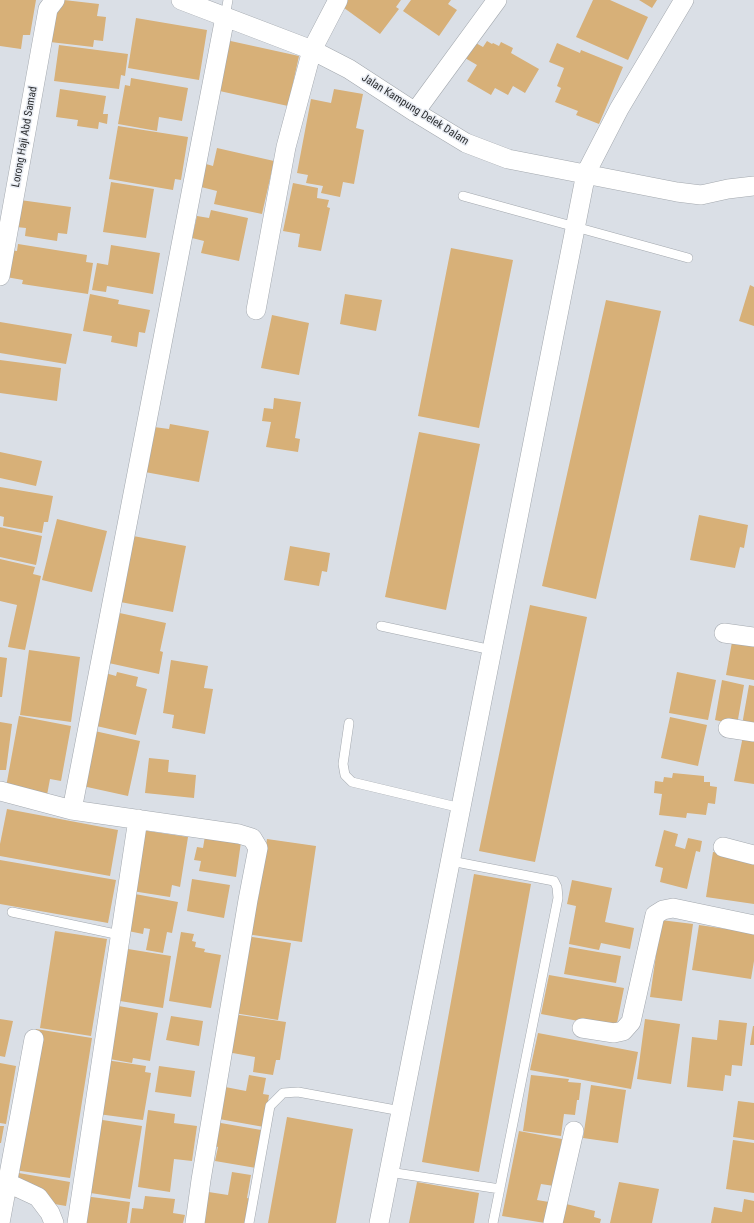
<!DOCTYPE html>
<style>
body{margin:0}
canvas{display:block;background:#dadfe6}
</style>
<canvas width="754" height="1223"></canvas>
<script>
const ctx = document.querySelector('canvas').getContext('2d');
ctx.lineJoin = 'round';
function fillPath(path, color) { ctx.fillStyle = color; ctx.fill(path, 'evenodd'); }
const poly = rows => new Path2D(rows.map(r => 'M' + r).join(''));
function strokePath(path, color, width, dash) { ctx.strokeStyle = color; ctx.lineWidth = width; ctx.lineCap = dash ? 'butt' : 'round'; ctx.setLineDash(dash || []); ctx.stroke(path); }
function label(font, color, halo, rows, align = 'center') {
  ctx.font = font + ' "Roboto Condensed",sans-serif'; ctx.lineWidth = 3; ctx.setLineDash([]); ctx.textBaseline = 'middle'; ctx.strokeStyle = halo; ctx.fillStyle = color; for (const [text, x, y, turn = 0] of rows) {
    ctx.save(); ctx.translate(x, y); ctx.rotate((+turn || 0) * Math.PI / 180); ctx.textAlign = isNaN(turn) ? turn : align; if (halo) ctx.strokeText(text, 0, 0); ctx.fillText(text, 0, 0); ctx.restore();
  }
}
const building = poly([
 [0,0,36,0,30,35,23,35,21,49,0,46],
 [64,0,99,4,97,16,106,17,103,41,94,40,93,47,50,42,54,14],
 [344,0,401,0,396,7,399,9,380,34,340,5],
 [411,0,451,0,448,4,457,10,439,36,403,11],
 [593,0,610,0,648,17,628,60,576,37],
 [639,0,657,0,652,8],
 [136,18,207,30,199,80,128,68],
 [226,40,299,56,288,106,215,90],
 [487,41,492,44,493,43,499,46,501,42,513,48,511,53,539,69,525,93,513,86,508,95,495,88,491,95,467,81,477,65,465,58,474,42,483,47],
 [557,43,580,53,581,50,623,67,599,124,576,115,578,111,555,102,561,88,557,86,564,68,549,62],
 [59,45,128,54,125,76,121,75,119,89,54,81],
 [131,78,188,88,182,121,159,117,157,131,118,124,125,85,130,86],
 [60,89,106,96,103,114,108,114,107,124,99,122,98,129,77,126,78,120,56,117],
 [334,89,363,94,356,128,364,130,354,184,343,182,340,197,321,193,323,186,306,183,308,175,297,173,311,99,331,103],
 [118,126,188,137,181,180,175,179,173,190,109,179],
 [217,148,274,161,262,214,214,204,217,191,201,187,206,164,213,166],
 [111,182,154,189,146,238,103,232],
 [293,183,318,188,317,198,329,200,327,207,330,208,321,251,298,247,300,234,283,231],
 [20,200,71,207,67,234,58,233,57,241,25,236,26,228,16,227],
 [211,210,248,218,239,261,201,253,204,241,192,238,197,216,209,218],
 [18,244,87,255,86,262,93,263,88,294,22,284,23,280,6,277,10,250,17,251],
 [111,245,160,253,153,294,107,286,106,292,92,290,97,263,108,265],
 [451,248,513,260,479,428,418,416],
 [750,285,754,287,754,326,739,321],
 [90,294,119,300,118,304,150,310,145,333,139,332,137,347,111,342,112,336,83,331],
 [345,294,382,300,376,331,340,324],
 [606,300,661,311,596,599,542,586],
 [272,315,309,323,299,375,261,368],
 [0,322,72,334,66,364,0,353],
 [0,360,61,368,57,401,0,393],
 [274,398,301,402,295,438,300,439,298,452,266,447,271,422,262,421,264,408,273,409],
 [170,424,209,431,199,482,145,472,154,427,169,429],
 [419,432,480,444,446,610,385,597],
 [0,452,42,461,36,486,0,478],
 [0,487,53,496,48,522,44,522,42,533,3,526,4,517,0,516],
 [699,515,748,525,744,548,740,547,735,568,690,560],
 [57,519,107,531,92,592,42,580],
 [0,527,42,536,36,565,0,557],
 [128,535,186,546,173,612,115,601],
 [290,546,330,553,327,572,322,571,319,586,284,580],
 [0,559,35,567,33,574,41,576,25,650,8,647,17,605,0,601],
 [530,605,587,617,535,862,479,851],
 [115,612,166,623,160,651,163,652,159,674,104,662],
 [732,642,754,645,754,680,726,675],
 [29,650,80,657,71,722,20,715],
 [0,657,7,658,2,697,0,697],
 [171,660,208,666,204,688,213,689,205,734,172,728,174,715,163,713],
 [117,672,138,677,136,686,147,689,136,735,92,725,105,673,116,676],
 [677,672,716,680,708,720,669,713],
 [722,680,744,685,737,725,715,720],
 [749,685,754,686,754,727,742,725],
 [19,716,71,726,61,781,50,779,47,795,6,787],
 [670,717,707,725,698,766,661,758],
 [0,722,12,724,6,770,0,770],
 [90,730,140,741,128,796,78,785],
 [743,736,754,738,754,784,734,781],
 [149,758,169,760,168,772,196,775,194,798,145,793],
 [673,773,704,776,704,782,710,782,710,786,717,787,715,804,708,803,706,815,687,813,686,818,659,815,662,794,654,793,655,781,663,782,664,777,672,778],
 [7,809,118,830,110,876,0,856,0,844],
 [141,830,188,837,180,887,172,885,170,897,132,891],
 [664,830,678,834,675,846,685,849,688,838,702,841,700,852,696,851,687,889,660,882,663,868,655,866],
 [205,836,241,842,236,877,199,871,201,861,194,860,197,847,203,848],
 [267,839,316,846,302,942,246,934,259,894],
 [713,852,752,857,751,864,754,864,754,904,706,897],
 [0,860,116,880,108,923,0,904],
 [474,874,531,884,479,1172,422,1162],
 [192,879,230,885,224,918,187,911],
 [572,880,612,888,605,922,634,928,630,949,601,943,599,950,569,944,576,906,567,904],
 [135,894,178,902,172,933,167,932,163,953,146,950,150,929,144,928,143,934,128,931],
 [661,920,693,924,682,1001,650,997],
 [699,925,754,933,754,961,751,979,692,970],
 [55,931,107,939,91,1036,40,1028],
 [181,932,194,934,192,941,196,942,195,947,205,949,204,952,221,955,211,1008,169,1001],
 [246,936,291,943,278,1020,234,1013],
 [569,947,621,956,616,983,564,974],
 [128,949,171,956,163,1008,120,1001],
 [549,975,624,988,616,1028,541,1014],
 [113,1005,158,1013,150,1061,133,1058,132,1063,104,1058],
 [233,1014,286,1022,280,1060,276,1060,273,1075,253,1072,255,1057,227,1052],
 [171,1016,203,1021,199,1046,166,1040],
 [0,1019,13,1021,5,1057,0,1056],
 [645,1019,680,1024,671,1084,637,1079],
 [719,1020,747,1023,742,1066,732,1065,731,1076,725,1075,723,1091,687,1087,692,1037,717,1040],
 [753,1026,754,1026,754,1045,750,1045],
 [36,1029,92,1038,70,1178,14,1170],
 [538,1033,638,1052,631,1089,530,1070],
 [106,1060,146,1066,145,1072,151,1073,143,1120,98,1114],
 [0,1063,16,1066,6,1124,0,1123],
 [159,1066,195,1071,191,1097,155,1092],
 [249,1075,266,1078,263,1094,269,1095,264,1127,219,1119,220,1086,246,1091],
 [531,1075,569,1079,568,1082,581,1083,579,1100,577,1100,575,1115,564,1114,561,1136,523,1131],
 [591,1085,626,1090,618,1143,583,1138],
 [738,1101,754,1103,754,1140,733,1137],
 [148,1110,175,1114,174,1123,197,1126,192,1161,174,1159,170,1192,138,1187],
 [287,1117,353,1129,336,1223,268,1223],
 [96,1119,142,1126,130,1199,84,1192],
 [215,1122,267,1131,256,1168,215,1161,218,1147,211,1145],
 [0,1126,4,1126,1,1143,0,1143],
 [519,1131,562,1139,554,1186,541,1184,537,1200,549,1202,545,1223,502,1216],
 [733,1140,754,1143,754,1193,726,1189],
 [13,1172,70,1182,66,1206,8,1196],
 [232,1172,251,1175,247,1198,254,1200,250,1223,197,1223,202,1191,228,1195],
 [417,1182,479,1193,474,1223,409,1223],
 [619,1182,659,1189,652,1223,610,1223],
 [84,1196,130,1202,127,1223,80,1223],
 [145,1196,175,1199,173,1213,185,1215,183,1223,130,1223,132,1208,143,1209],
 [744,1199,754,1201,754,1223,711,1223,714,1207,742,1212],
 [562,1203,595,1211,594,1217,601,1219,600,1223,557,1223]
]);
const lane = poly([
 [225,17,228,0],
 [463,196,688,258],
 [381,626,492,650],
 [349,723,343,764,345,775,352,782,461,808],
 [451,861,554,881,557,887,558,898,493,1223],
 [12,912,120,935],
 [389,1172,500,1189],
 [249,1223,270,1106,283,1093,298,1092,401,1111]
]);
const street = poly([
 [181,0,312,50,349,69,415,112,466,143,508,159,677,192,701,195,728,189,754,186],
 [415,112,497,0],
 [0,276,48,9,55,0],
 [256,310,286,147,312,50,338,0],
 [724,633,754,637],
 [728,728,754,732],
 [0,791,72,810,239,834,252,838,258,848,248,900,201,1180,195,1223],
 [72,810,225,17],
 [723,847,754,855],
 [582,1028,614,1033,623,1031,631,1022,655,915,663,910,673,908,754,925],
 [8,1183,38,1197,50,1213,54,1223],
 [0,1223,34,1039],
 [77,1223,138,819],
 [379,1223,586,173,619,109,684,0],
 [553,1223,574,1131]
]);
const streetNames = [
 ["Jalan Kampung Delek Dalam",415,110,32],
 ["Lorong Haji Abd Samad",25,137,-80]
];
fillPath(building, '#d7b078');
strokePath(lane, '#a3a8ae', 10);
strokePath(street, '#a3a8ae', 20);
strokePath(lane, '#fff', 9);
strokePath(street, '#fff', 19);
label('11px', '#2b2d2f', '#e8ecf3', streetNames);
</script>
